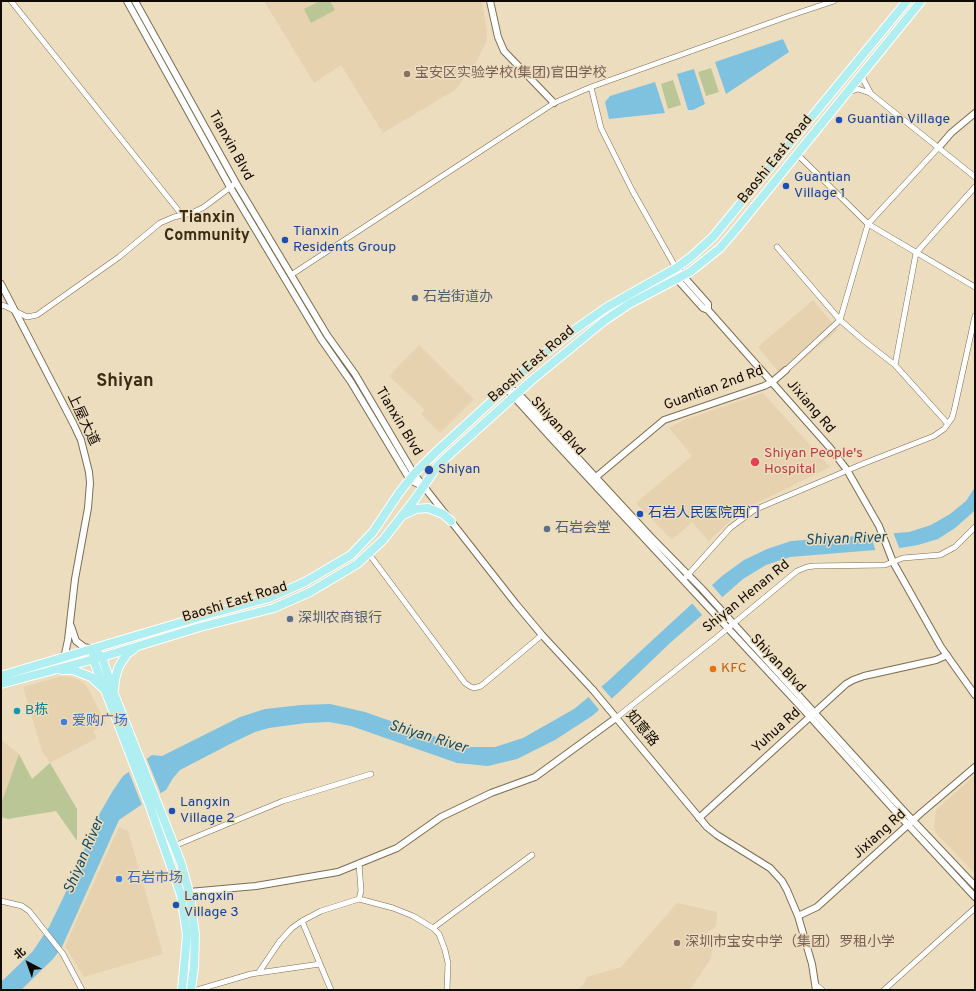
<!DOCTYPE html>
<meta charset="utf-8">
<style>
body{margin:0}
#map{position:relative;width:976px;height:991px;overflow:hidden;background:#edddbf;font-family:Overpass,"Noto Sans SC",sans-serif}
canvas{display:block}
.frame{position:absolute;inset:0;border:2px solid #100a03;pointer-events:none}
.north{position:absolute;left:8px;top:943px;width:40px;height:40px;-webkit-text-stroke:3px #edddbf;paint-order:stroke;rotate:319deg;font-size:11px;font-weight:700;line-height:16px;text-align:center;color:#100a03}
.north::after{content:'';display:block;margin:auto;width:14px;height:18px;background:#100a03;clip-path:polygon(50% 0,100% 100%,50% 72%,0 100%)}
</style>
<div id="map">
<canvas width="976" height="991"></canvas>
<div class="frame"></div>
<div class="north">北</div>
</div>
<script>
const ctx = document.querySelector('canvas').getContext('2d');
ctx.lineJoin = 'round';
function fillPath(path, color) { ctx.fillStyle = color; ctx.fill(path, 'evenodd'); }
const poly = rows => new Path2D(rows.map(r => 'M' + r).join(''));
function strokePath(path, color, width, dash) { ctx.strokeStyle = color; ctx.lineWidth = width; ctx.lineCap = dash ? 'butt' : 'round'; ctx.setLineDash(dash || []); ctx.stroke(path); }
function label(font, color, halo, rows, align = 'center') {
  ctx.font = font + ' Overpass,"Noto Sans SC",sans-serif'; ctx.lineWidth = 3; ctx.setLineDash([]); ctx.textBaseline = 'middle'; ctx.strokeStyle = halo; ctx.fillStyle = color; for (const [text, x, y, turn = 0] of rows) {
    ctx.save(); ctx.translate(x, y); ctx.rotate((+turn || 0) * Math.PI / 180); ctx.textAlign = isNaN(turn) ? turn : align; if (halo) ctx.strokeText(text, 0, 0); ctx.fillText(text, 0, 0); ctx.restore();
  }
}
const built = poly([
 [264,1,482,1,487,32,486,42,477,61,455,90,383,133,341,65,314,83],
 [813,300,838,330,783,377,758,347],
 [419,345,474,399,440,433,421,414,425,410,389,376],
 [763,393,830,467,751,506,734,517,709,541,692,522,672,540,636,503,692,456,669,428,684,420],
 [62,676,76,678,87,686,106,724,93,731,97,738,50,763,42,751,23,687],
 [1,740,19,754,1,804],
 [975,775,975,874,936,833,934,827,936,810],
 [119,827,128,831,163,954,84,977,65,946],
 [677,903,717,912,716,926,708,932,712,939,711,947,713,948,710,960,690,990,577,990,583,985,587,977,621,967]
]);
const green = poly([
 [320,1,330,1,335,10,311,23,304,9],
 [711,68,719,92,706,96,698,72],
 [673,80,681,105,668,109,661,84],
 [19,754,32,779,50,763,77,809,77,841,56,811,8,819,1,817,1,804]
]);
const water = poly([
 [783,39,789,52,726,94,715,62],
 [694,69,705,104,693,110,688,110,677,74],
 [655,82,665,113,609,119,605,102,610,96],
 [975,487,975,510,971,514,955,528,938,539,918,545,900,548,790,557,766,565,743,579,669,644,618,693,592,716,555,740,517,759,488,766,457,763,351,726,329,722,306,723,269,728,255,732,230,744,180,770,173,778,166,790,141,805,119,820,62,947,53,959,21,990,1,990,1,982,33,951,49,927,64,896,100,813,112,792,123,776,152,755,162,756,240,717,265,709,301,705,330,704,365,712,445,740,471,747,495,747,523,738,574,709,607,682,722,576,744,560,767,549,791,541,909,532,931,525,950,514,966,501]
]);
const pier = poly([
 [893,532,900,550,876,552,870,533],
 [711,584,723,598,703,616,691,602],
 [600,685,613,700,600,711,587,695],
 [146,757,161,794,142,805,128,770]
]);
const minor = poly([
 [11,1,182,215],
 [864,72,863,79,870,92],
 [591,87,601,128,632,190,676,268],
 [849,92,858,89,870,93,975,177],
 [797,154,868,224,975,287],
 [777,247,840,320,863,340,895,365,948,424],
 [291,275,554,103,591,87,789,16,834,1],
 [1,305,5,306,27,317,37,315,119,257,160,223,174,217,192,213,204,207,236,183],
 [895,365,916,253,975,187],
 [786,370,840,320,868,224,939,147],
 [369,554,465,683,471,687,474,688,481,686,542,635],
 [686,577,730,528,754,510,865,463,934,436,944,429,952,418,954,411,975,316],
 [616,718,716,638,797,571,807,567,814,566,885,565,903,558,940,555,955,547,975,527],
 [174,846,283,801,371,774],
 [359,899,393,908,413,916,433,928,439,934,445,950,448,963,447,990],
 [1,901,22,906,29,911,63,954,82,990],
 [302,921,331,990],
 [433,928,532,855],
 [259,972,280,941,292,928,302,921,321,911,359,899,361,891,359,863],
 [815,984,822,990],
 [197,990,251,974,320,964],
 [884,990,975,908]
]);
const tertiary = poly([
 [127,1,230,187,321,339,351,382,410,480,422,486],
 [135,1,236,183,327,335,355,374,414,474,516,604,542,635,593,690],
 [490,1,498,37,504,51,554,103],
 [939,147,951,133,975,113],
 [676,268,708,304,708,310,831,449,847,470,879,526,893,562,915,601,941,647,975,695],
 [677,275,677,279,703,308,708,310],
 [1,284,74,425,81,440,89,472,90,483,88,508,75,579,68,640,65,654,61,658],
 [506,388,554,441,802,708,897,813,975,897],
 [515,391,518,393,649,535,702,589,902,809,975,886],
 [596,477,664,420,764,386,772,382,786,370],
 [71,626,76,641,84,647,93,649],
 [608,708,707,827,717,835,770,868,782,881,787,890,798,916,812,964,816,990],
 [699,818,846,684,853,680,864,676,936,660,947,655],
 [189,892,256,886,338,872,397,848,441,817,491,793,535,777,616,718],
 [798,916,817,907,921,813,975,767]
]);
const primary = poly([
 [405,514,416,509,428,508,443,514,451,521],
 [93,654,93,659,148,801,181,895,187,935,182,990],
 [99,654,102,657,114,694,181,863,190,896,195,935,194,967,191,990],
 [62,670,73,670,86,675,91,677,103,688],
 [1,676,206,615,269,598,305,582,351,555,373,532,399,493,414,474,436,452,540,357,573,331,607,307,676,268,691,257,713,237,907,1],
 [1,684,102,657,200,627,274,608,310,592,357,564,383,540,415,499,438,465,532,380,604,321,629,304,690,272,720,248,738,227,921,1],
 [114,689,115,679,119,666,127,654,134,649]
]);
const tertiaryBridge = poly([
 [593,690,608,708]
]);
const markers = [
 [407,74,4,"#8d6e63"],
 [839,120,4,"#1a4fb4"],
 [786,186,4,"#1a4fb4"],
 [285,240,4,"#1a4fb4"],
 [415,298,4,"#5c6f8a"],
 [755,462,5,"#e0444e"],
 [429,470,5,"#1a4fb4"],
 [640,514,4,"#1a4fb4"],
 [547,529,4,"#5c6f8a"],
 [290,619,4,"#5c6f8a"],
 [713,669,4,"#e8710a"],
 [17,711,4,"#0f9aa8"],
 [64,722,4,"#3f7fe0"],
 [172,811,4,"#1a4fb4"],
 [119,879,4,"#3f7fe0"],
 [176,905,4,"#1a4fb4"],
 [677,943,4,"#8d6e63"]
];
const educationNames = [
 ["宝安区实验学校(集团)官田学校",415,74],
 ["深圳市宝安中学（集团）罗租小学",685,943]
];
const transitNames = [
 ["Guantian Village",847,120],
 ["Guantian",794,178],
 ["Village 1",794,194],
 ["Tianxin",293,232],
 ["Residents Group",293,248],
 ["Shiyan",438,470],
 ["石岩人民医院西门",648,514],
 ["Langxin",180,803],
 ["Village 2",180,819],
 ["Langxin",184,897],
 ["Village 3",184,913]
];
const streetNames = [
 ["Tianxin Blvd",230,146,61],
 ["Baoshi East Road",776,160,-51],
 ["Baoshi East Road",532,365,-41],
 ["Guantian 2nd Rd",714,389,-20],
 ["Jixiang Rd",810,407,49],
 ["上屋大道",82,420,65],
 ["Tianxin Blvd",398,422,59],
 ["Shiyan Blvd",557,427,48],
 ["Shiyan Henan Rd",747,597,-39],
 ["Baoshi East Road",235,603,-17],
 ["Shiyan Blvd",777,664,47],
 ["如意路",641,729,50],
 ["Yuhua Rd",777,731,-42],
 ["Jixiang Rd",880,835,-42]
];
const serviceNames = [
 ["石岩街道办",423,298],
 ["石岩会堂",555,529],
 ["深圳农商银行",298,619]
];
const healthNames = [
 ["Shiyan People's",764,454],
 ["Hospital",764,470]
];
const foodNames = [
 ["KFC",721,669]
];
const cultureNames = [
 ["B栋",25,711]
];
const shopNames = [
 ["爱购广场",72,722],
 ["石岩市场",127,879]
];
const waterNames = [
 ["Shiyan River",846,540,-2],
 ["Shiyan River",428,738,17],
 ["Shiyan River",85,856,-67]
];
const quarterNames = [
 ["Tianxin",207,219],
 ["Community",207,237]
];
const districtNames = [
 ["Shiyan",125,382]
];
fillPath(built, '#e6d2ae');
fillPath(green, '#bac696');
fillPath(water, '#7fc2e0');
fillPath(pier, '#edddbf');
strokePath(minor, '#7b6d52', 6);
strokePath(tertiary, '#7b6d52', 8);
strokePath(primary, '#fff', 10);
strokePath(minor, '#fff', 5);
strokePath(tertiary, '#fff', 6);
strokePath(primary, '#afeef1', 8);
strokePath(tertiaryBridge, '#7b6d52', 8, []);
strokePath(tertiaryBridge, '#fff', 6);
for (const [x, y, r, color] of markers) { const dot = new Path2D(); dot.arc(x, y, r, 0, 2 * Math.PI); ctx.fillStyle = color; ctx.fill(dot); strokePath(dot, '#edddbf', 1.5); }
label('14px', '#785e54', '#edddbf', educationNames, 'left');
label('14px', '#164399', '#edddbf', transitNames, 'left');
label('14px', '#100a03', '#edddbf', streetNames);
label('14px', '#4e5e75', '#edddbf', serviceNames, 'left');
label('14px', '#be3a42', '#edddbf', healthNames, 'left');
label('14px', '#c56008', '#edddbf', foodNames, 'left');
label('14px', '#0d838f', '#edddbf', cultureNames, 'left');
label('14px', '#366cbe', '#edddbf', shopNames, 'left');
label('italic 15px', '#154c62', '#edddbf', waterNames);
label('bold 16px', '#392c13', '#edddbf', quarterNames);
label('bold 18px', '#392c13', '#edddbf', districtNames);
</script>
